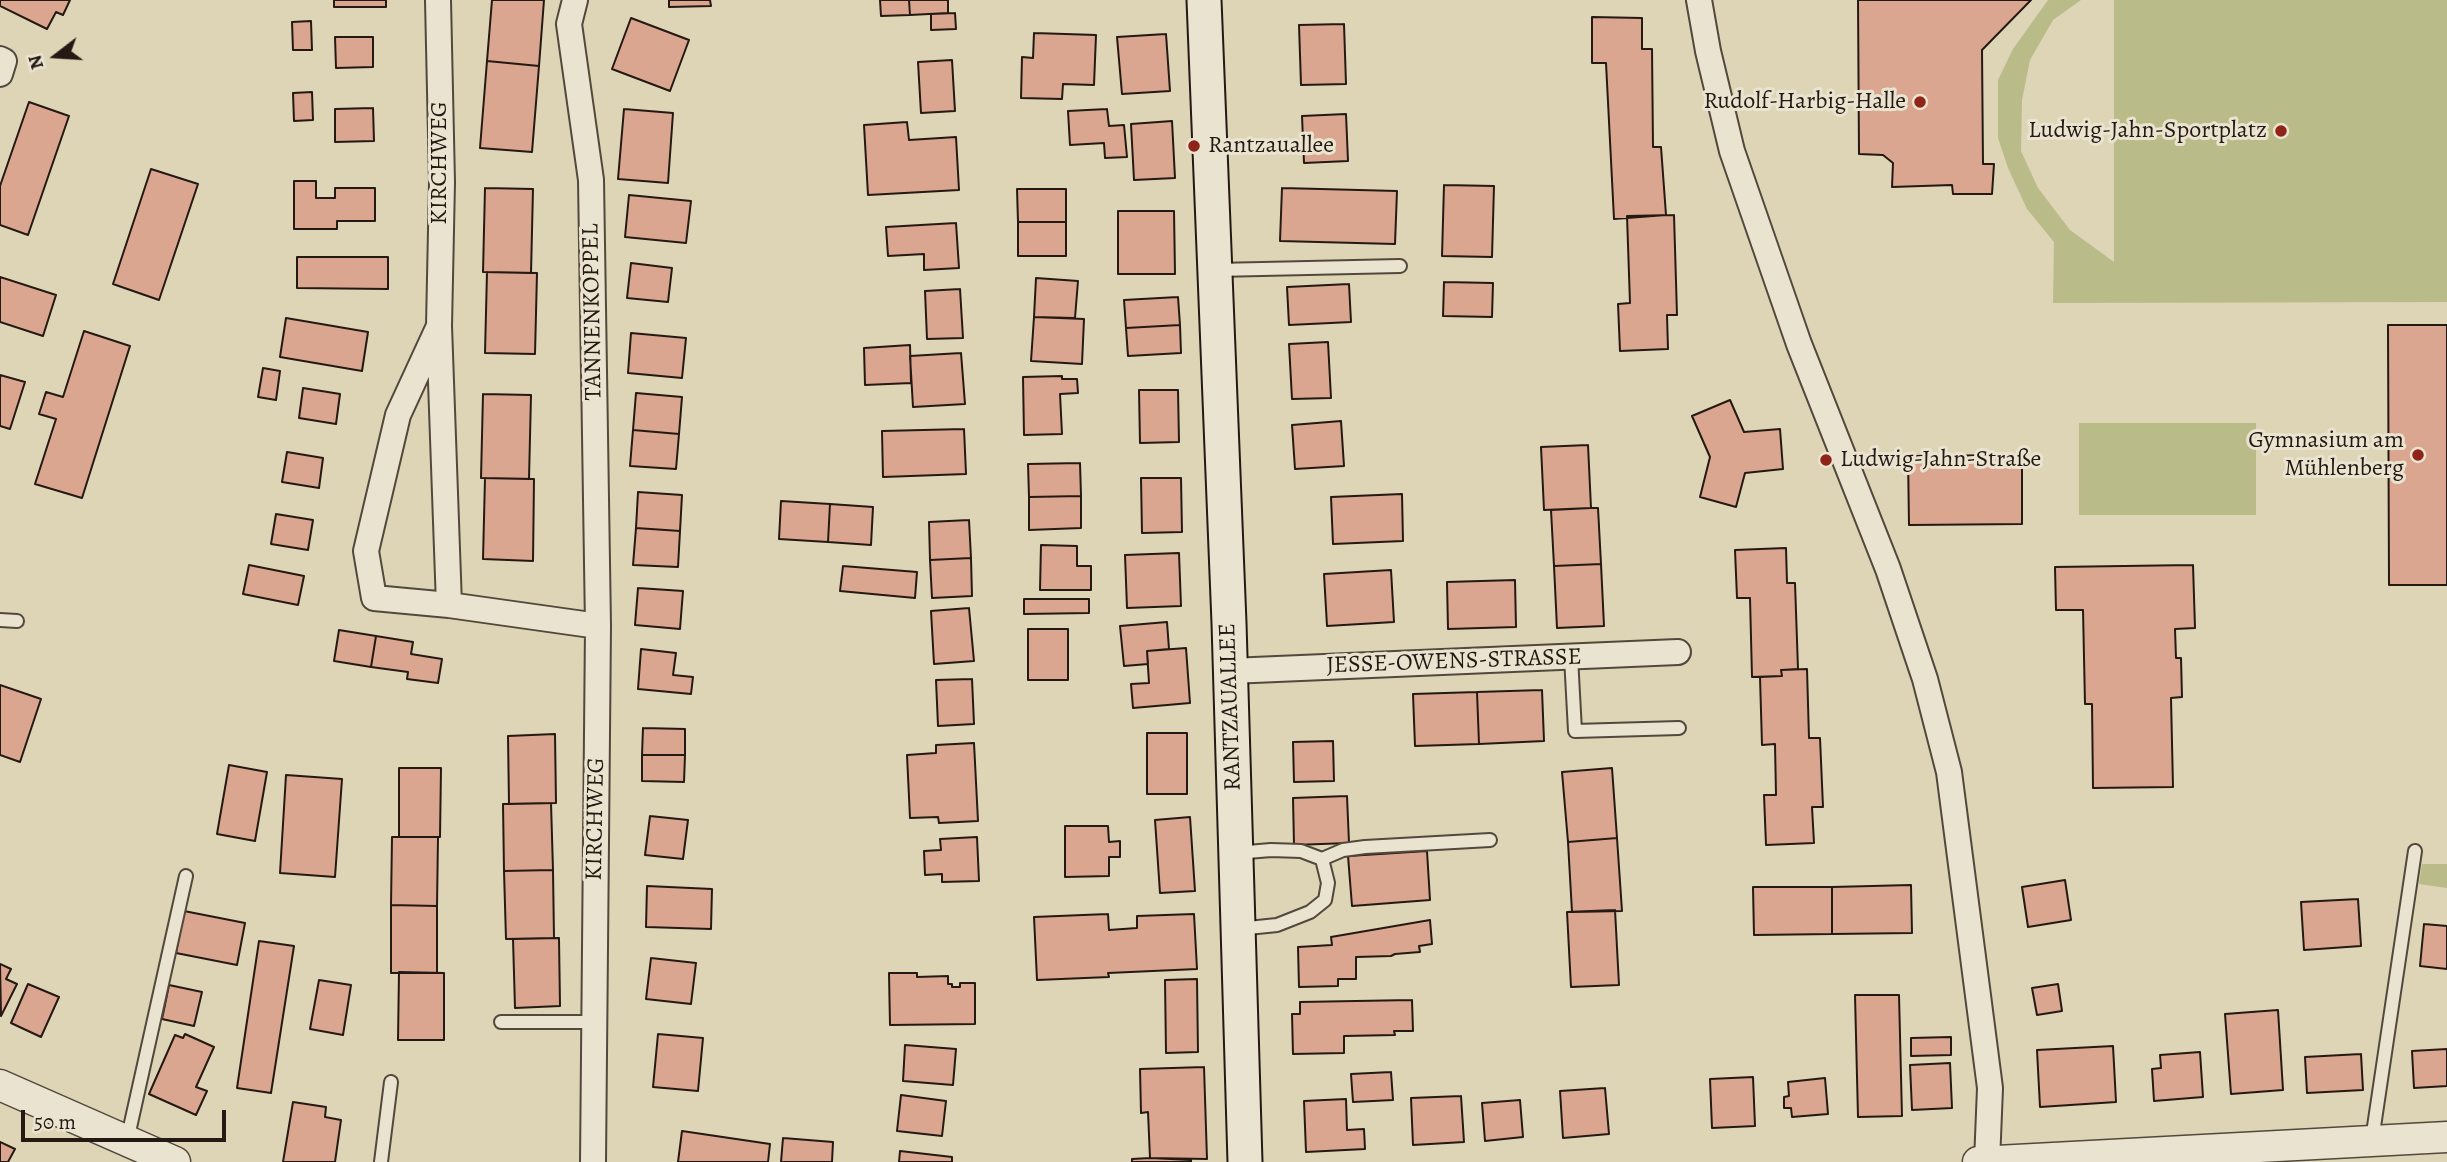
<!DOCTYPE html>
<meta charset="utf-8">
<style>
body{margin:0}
#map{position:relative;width:2447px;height:1162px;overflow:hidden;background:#ded4b6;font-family:Alegreya,serif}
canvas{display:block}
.north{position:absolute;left:21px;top:21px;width:70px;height:70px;-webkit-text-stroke:5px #eae3d0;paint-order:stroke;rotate:253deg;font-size:19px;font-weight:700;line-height:28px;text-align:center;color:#241913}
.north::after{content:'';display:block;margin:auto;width:24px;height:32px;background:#241913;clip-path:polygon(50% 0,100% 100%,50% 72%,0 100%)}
.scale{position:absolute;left:21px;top:1110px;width:205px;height:32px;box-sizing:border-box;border:4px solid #241913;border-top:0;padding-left:9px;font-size:21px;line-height:24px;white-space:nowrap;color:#241913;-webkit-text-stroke:5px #eae3d0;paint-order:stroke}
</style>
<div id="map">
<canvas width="2447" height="1162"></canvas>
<div class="north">N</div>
<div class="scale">50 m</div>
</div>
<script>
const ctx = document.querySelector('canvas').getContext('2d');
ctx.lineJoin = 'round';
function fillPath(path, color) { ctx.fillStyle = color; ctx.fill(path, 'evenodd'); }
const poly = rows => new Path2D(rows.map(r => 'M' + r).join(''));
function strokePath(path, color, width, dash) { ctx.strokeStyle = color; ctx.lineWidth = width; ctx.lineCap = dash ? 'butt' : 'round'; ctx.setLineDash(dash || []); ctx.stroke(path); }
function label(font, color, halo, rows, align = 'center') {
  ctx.font = font + ' Alegreya,serif'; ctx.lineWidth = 6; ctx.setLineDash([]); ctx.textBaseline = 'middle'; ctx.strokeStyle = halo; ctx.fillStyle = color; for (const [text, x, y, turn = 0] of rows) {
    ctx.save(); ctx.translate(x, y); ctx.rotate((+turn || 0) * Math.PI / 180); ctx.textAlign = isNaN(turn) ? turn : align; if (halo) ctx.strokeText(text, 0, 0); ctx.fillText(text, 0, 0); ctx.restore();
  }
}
const green = poly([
 [2048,0,2081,0,2053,20,2030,60,2022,100,2021,151,2038,188,2070,230,2114,262,2114,0,2447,0,2447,302,2053,303,2054,242,2027,209,2008,168,1998,138,1998,80,2013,49],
 [2079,423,2256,423,2256,515,2079,515],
 [2422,864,2447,864,2447,888,2419,884]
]);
const building = poly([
 [0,0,70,0,63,15,56,12,47,29,0,6,0,0],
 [334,0,386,0,386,7,334,7,334,0],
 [492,0,544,0,539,66,487,61,492,0],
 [669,0,710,0,711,6,669,7,669,0],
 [880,0,909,0,910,15,881,16,880,0],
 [909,0,948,0,948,13,910,15,909,0],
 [1858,0,2031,0,1982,50,1983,164,1994,164,1992,194,1953,194,1952,185,1892,187,1893,163,1883,155,1859,154,1858,0],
 [955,13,956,29,931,30,931,14,955,13],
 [1592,17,1642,18,1642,49,1652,49,1653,147,1661,147,1666,215,1614,219,1606,63,1592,63,1592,17],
 [631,18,689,40,670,91,612,69,631,18],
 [311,21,312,50,293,50,292,22,311,21],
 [1344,24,1346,84,1301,85,1299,25,1344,24],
 [1034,33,1096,35,1094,85,1063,84,1062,99,1021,98,1022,57,1033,58,1034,33],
 [1166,34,1170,91,1122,94,1117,37,1166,34],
 [335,37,373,37,373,67,336,68,335,37],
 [952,60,955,111,921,113,918,62,952,60],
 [487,61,539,66,532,152,480,148,487,61],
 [312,92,313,120,294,121,293,93,312,92],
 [29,102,69,116,28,235,0,225,0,186,29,102],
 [373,108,374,141,335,142,335,109,373,108],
 [624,109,673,113,668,183,618,179,624,109],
 [1107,109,1109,126,1124,125,1127,157,1105,158,1104,143,1070,145,1068,111,1107,109],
 [1346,114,1348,161,1304,163,1302,116,1346,114],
 [1172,121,1175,178,1134,180,1131,124,1172,121],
 [907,122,909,140,956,137,959,190,868,195,864,125,907,122],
 [151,169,198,184,159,300,113,284,151,169],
 [294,181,316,181,316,198,335,198,335,188,375,188,375,221,337,221,337,229,294,229,294,181],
 [1444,185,1494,186,1492,257,1442,256,1444,185],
 [485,188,533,189,531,273,483,272,485,188],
 [1282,188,1397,191,1395,244,1280,241,1282,188],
 [1017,189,1066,189,1066,222,1018,222,1017,189],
 [629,195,691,201,686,243,625,237,629,195],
 [1118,211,1174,211,1175,274,1118,274,1118,211],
 [1674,215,1677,315,1667,315,1668,349,1620,351,1618,304,1630,303,1627,216,1674,215],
 [1018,222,1066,222,1066,256,1018,256,1018,222],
 [956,223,959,268,924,270,924,254,888,256,886,227,956,223],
 [297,257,388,257,388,289,297,288,297,257],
 [631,263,672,268,668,302,627,298,631,263],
 [487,272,537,273,535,354,485,353,487,272],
 [0,277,56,295,43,336,0,322,0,277],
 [1036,278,1078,281,1075,318,1034,317,1036,278],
 [1444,282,1493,283,1492,317,1443,316,1444,282],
 [1349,284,1351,322,1289,325,1287,287,1349,284],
 [960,289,963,338,927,339,925,291,960,289],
 [1178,297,1180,325,1126,328,1124,300,1178,297],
 [1034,317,1084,319,1082,364,1031,361,1034,317],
 [286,318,368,332,362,371,280,357,286,318],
 [1180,325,1181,353,1128,356,1126,328,1180,325],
 [2388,325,2447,325,2447,585,2389,585,2388,325],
 [84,331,130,346,82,498,35,484,56,419,39,414,46,392,63,397,84,331],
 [631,333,686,338,682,378,628,373,631,333],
 [1328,342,1331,398,1292,399,1289,344,1328,342],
 [910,345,911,383,865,385,864,348,910,345],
 [961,353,965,404,913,407,910,356,961,353],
 [263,368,280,371,276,400,258,397,263,368],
 [0,375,25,382,10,429,0,426,0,375],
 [1062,376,1062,379,1077,379,1078,393,1060,394,1062,434,1024,435,1023,377,1062,376],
 [303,388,340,394,336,424,299,418,303,388],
 [1139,390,1178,390,1179,442,1140,443,1139,390],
 [636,393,682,397,679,434,633,430,636,393],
 [483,394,531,395,529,479,481,478,483,394],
 [1730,400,1744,432,1780,429,1783,469,1745,473,1736,507,1700,497,1710,457,1692,416,1730,400],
 [1341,421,1344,466,1295,469,1292,425,1341,421],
 [964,429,966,474,883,477,882,431,964,429],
 [633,430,679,434,676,469,630,466,633,430],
 [1588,445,1591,508,1544,510,1541,447,1588,445],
 [287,452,323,458,319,488,282,482,287,452],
 [2022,455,2022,524,1909,525,1908,456,2022,455],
 [1080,463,1081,496,1029,497,1028,464,1080,463],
 [485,478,534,479,533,561,483,559,485,478],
 [1141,478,1181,478,1182,532,1142,533,1141,478],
 [638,492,682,495,680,531,636,528,638,492],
 [1402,494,1403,541,1333,544,1331,497,1402,494],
 [1081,496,1081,528,1029,530,1029,497,1081,496],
 [781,501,830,504,828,542,779,539,781,501],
 [830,504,873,507,871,545,828,542,830,504],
 [1591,508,1598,508,1601,564,1554,566,1551,510,1591,508],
 [276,514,313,520,308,550,271,544,276,514],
 [969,520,971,558,930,560,929,522,969,520],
 [636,528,680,531,678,567,633,565,636,528],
 [1041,545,1077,546,1077,566,1091,566,1091,590,1040,590,1041,545],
 [1786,548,1787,583,1795,583,1798,669,1781,670,1782,676,1752,677,1750,598,1737,598,1735,550,1786,548],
 [1179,553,1181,606,1127,608,1125,555,1179,553],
 [971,558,972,596,932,598,930,560,971,558],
 [1601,564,1604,626,1557,628,1554,566,1601,564],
 [249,565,304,576,298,605,243,594,249,565],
 [2193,565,2195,628,2175,629,2176,658,2181,658,2182,697,2171,698,2173,787,2093,788,2092,704,2085,704,2083,610,2056,610,2055,567,2193,565],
 [843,566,917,572,915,598,840,591,843,566],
 [1391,570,1394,622,1327,626,1324,574,1391,570],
 [1515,580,1516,627,1448,629,1447,582,1515,580],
 [638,588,683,591,680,629,635,625,638,588],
 [1024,599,1089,599,1089,613,1024,614,1024,599],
 [969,608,974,661,934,664,931,611,969,608],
 [1167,622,1169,649,1147,651,1148,664,1124,666,1120,626,1167,622],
 [1028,629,1068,629,1068,680,1028,680,1028,629],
 [339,630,376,636,371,667,334,661,339,630],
 [376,636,413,642,411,654,442,659,438,683,407,679,408,672,371,667,376,636],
 [1186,648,1190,703,1133,708,1131,684,1149,683,1147,651,1186,648],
 [641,649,676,653,673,675,693,677,691,694,638,689,641,649],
 [1807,669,1809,738,1820,738,1823,807,1812,807,1814,843,1766,845,1764,795,1776,795,1775,744,1762,745,1760,677,1782,676,1781,670,1807,669],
 [972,679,974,724,938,726,936,680,972,679],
 [0,685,41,699,20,762,0,755,0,685],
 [1542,690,1544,741,1479,744,1477,692,1542,690],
 [1477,692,1479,744,1415,746,1413,694,1477,692],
 [643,728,685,729,685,755,642,755,643,728],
 [1147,733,1187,733,1187,794,1147,794,1147,733],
 [555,734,556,803,509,804,508,736,555,734],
 [1333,741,1334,781,1294,782,1293,742,1333,741],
 [974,743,978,821,939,823,938,817,910,818,907,755,936,753,936,745,974,743],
 [642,755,685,755,684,782,642,781,642,755],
 [229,765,267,772,255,841,217,834,229,765],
 [399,768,441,768,440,837,399,837,399,768],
 [1612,768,1617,838,1568,842,1562,772,1612,768],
 [286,775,342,779,335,877,280,873,286,775],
 [1347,796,1349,843,1294,845,1293,798,1347,796],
 [551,803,553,870,504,871,503,804,551,803],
 [650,816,688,820,683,859,645,855,650,816],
 [1190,817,1195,891,1160,893,1155,820,1190,817],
 [1065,826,1108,826,1109,842,1120,841,1120,857,1109,857,1109,876,1065,877,1065,826],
 [392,837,438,837,437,906,391,905,392,837],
 [977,837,979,881,942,882,942,874,925,875,924,851,941,850,940,839,977,837],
 [1617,838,1622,911,1572,912,1568,842,1617,838],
 [1427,851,1430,900,1352,906,1348,856,1427,851],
 [553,870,554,938,506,939,504,871,553,870],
 [2065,880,2071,920,2028,927,2022,887,2065,880],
 [1911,885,1912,933,1832,934,1832,887,1911,885],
 [647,886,712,889,711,929,646,927,647,886],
 [1753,887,1832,887,1832,934,1754,935,1753,887],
 [2358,899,2361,946,2304,950,2301,902,2358,899],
 [391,905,437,906,437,973,391,973,391,905],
 [1615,910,1619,985,1571,987,1567,912,1615,910],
 [184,911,245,923,237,965,176,953,184,911],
 [1108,914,1109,930,1137,928,1137,916,1194,914,1197,969,1108,973,1109,977,1037,980,1034,917,1108,914],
 [1430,920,1432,944,1419,946,1420,952,1395,954,1391,956,1356,957,1356,979,1338,979,1338,986,1299,987,1298,947,1332,945,1331,937,1430,920],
 [2424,924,2447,926,2447,969,2420,966,2424,924],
 [559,938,560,1006,515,1008,513,939,559,938],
 [259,941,294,946,271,1093,237,1088,259,941],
 [651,958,696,963,691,1004,646,999,651,958],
 [0,964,11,969,6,979,17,984,1,1016,0,964],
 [399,972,444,973,444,1040,398,1040,399,972],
 [889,973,917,973,917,977,948,976,948,984,952,984,952,987,960,987,960,983,975,983,975,1024,890,1025,889,973],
 [1197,979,1198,1052,1166,1053,1165,980,1197,979],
 [319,980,351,985,343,1035,310,1029,319,980],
 [28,984,59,997,41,1037,11,1023,28,984],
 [2058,984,2062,1011,2037,1015,2032,988,2058,984],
 [169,985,202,992,194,1026,162,1019,169,985],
 [1855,995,1899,995,1902,1116,1858,1117,1855,995],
 [1412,1000,1413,1031,1394,1031,1395,1035,1344,1036,1344,1053,1293,1054,1292,1014,1300,1014,1300,1002,1412,1000],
 [2278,1010,2283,1090,2231,1094,2225,1014,2278,1010],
 [185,1034,214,1047,196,1087,207,1091,196,1115,149,1094,175,1035,183,1038,185,1034],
 [658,1034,703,1038,698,1091,653,1087,658,1034],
 [1951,1037,1951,1055,1911,1056,1911,1038,1951,1037],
 [905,1045,956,1049,953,1085,903,1081,905,1045],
 [2113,1046,2116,1102,2040,1107,2037,1050,2113,1046],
 [2447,1049,2447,1086,2414,1088,2412,1051,2447,1049],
 [2200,1052,2203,1097,2154,1101,2152,1069,2161,1068,2160,1055,2200,1052],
 [2361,1054,2363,1090,2307,1093,2305,1057,2361,1054],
 [1950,1063,1952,1108,1912,1110,1910,1065,1950,1063],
 [1204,1067,1207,1159,1150,1158,1148,1112,1141,1113,1140,1069,1204,1067],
 [1391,1072,1393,1100,1353,1102,1351,1074,1391,1072],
 [1753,1077,1755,1126,1712,1128,1710,1079,1753,1077],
 [1825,1078,1828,1114,1792,1117,1791,1108,1784,1108,1784,1097,1789,1096,1788,1082,1825,1078],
 [1605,1088,1609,1134,1563,1138,1560,1091,1605,1088],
 [901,1095,946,1101,942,1136,897,1131,901,1095],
 [1461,1096,1464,1142,1413,1145,1411,1098,1461,1096],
 [1346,1099,1347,1130,1364,1129,1365,1149,1306,1152,1304,1101,1346,1099],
 [1520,1100,1523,1137,1485,1141,1482,1103,1520,1100],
 [293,1102,326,1107,325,1117,341,1120,335,1162,283,1162,293,1102],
 [682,1131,770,1144,768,1162,678,1162,682,1131],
 [783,1138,833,1142,832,1162,781,1162,783,1138],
 [0,1142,15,1149,8,1162,0,1162,0,1142],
 [900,1151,952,1157,952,1162,899,1162,900,1151],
 [1150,1158,1191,1160,1191,1162,1132,1162,1132,1159,1150,1158]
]);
const service = poly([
 [1216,270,1400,266],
 [0,620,17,621],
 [1571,657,1575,731,1679,728],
 [1236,853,1271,850,1301,851,1322,859,1328,883,1325,900,1310,912,1277,925,1238,929],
 [1322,859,1343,850,1365,847,1490,840],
 [501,1022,594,1022],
 [2372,1140,2415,851],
 [127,1141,186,876],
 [381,1162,391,1082]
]);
const minor = poly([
 [438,0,442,182,439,326,449,605],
 [575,0,569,24,591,180,598,626],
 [1699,0,1708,51,1732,151,1799,344,1888,569,1925,679,1949,772,1990,1088,1987,1162],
 [0,59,4,61,0,74],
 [439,326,398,415,366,551,374,598,449,605,598,626,593,1162],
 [1230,671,1678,652]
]);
const tertiary = poly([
 [0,1085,175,1162],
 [1978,1162,2447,1137]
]);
const secondary = poly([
 [1204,0,1229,623,1245,1162]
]);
const markers = [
 [1920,102,7,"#8f2418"],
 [2281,131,7,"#8f2418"],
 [1194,146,7,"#8f2418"],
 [2418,455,7,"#8f2418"],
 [1826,460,7,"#8f2418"]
];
const poiNames = [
 ["Rudolf-Harbig-Halle",1906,102],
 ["Ludwig-Jahn-Sportplatz",2267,131],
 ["Rantzauallee",1208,146,"left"],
 ["Gymnasium am",2404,441],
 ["Mühlenberg",2404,469],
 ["Ludwig-Jahn-Straße",1840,460,"left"]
];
const streetNames = [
 ["KIRCHWEG",440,163,-90],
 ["TANNENKOPPEL",593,312,-91],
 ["JESSE-OWENS-STRASSE",1454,662,-2],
 ["RANTZAUALLEE",1231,707,-92],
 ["KIRCHWEG",596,819,-89]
];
fillPath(green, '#b9bb88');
fillPath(building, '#dba68f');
strokePath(building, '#241913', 2);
strokePath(service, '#52483c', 16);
strokePath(minor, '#52483c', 28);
strokePath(tertiary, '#52483c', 33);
strokePath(secondary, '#241913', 37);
strokePath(service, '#eae3d0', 12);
strokePath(minor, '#eae3d0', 24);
strokePath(tertiary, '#eae3d0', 30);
strokePath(secondary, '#eae3d0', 33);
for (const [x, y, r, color] of markers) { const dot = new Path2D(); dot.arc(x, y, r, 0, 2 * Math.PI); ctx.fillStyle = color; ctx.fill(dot); strokePath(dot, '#eae3d0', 2.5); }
label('24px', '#241913', '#eae3d0', poiNames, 'right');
label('24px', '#241913', '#eae3d0', streetNames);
</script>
